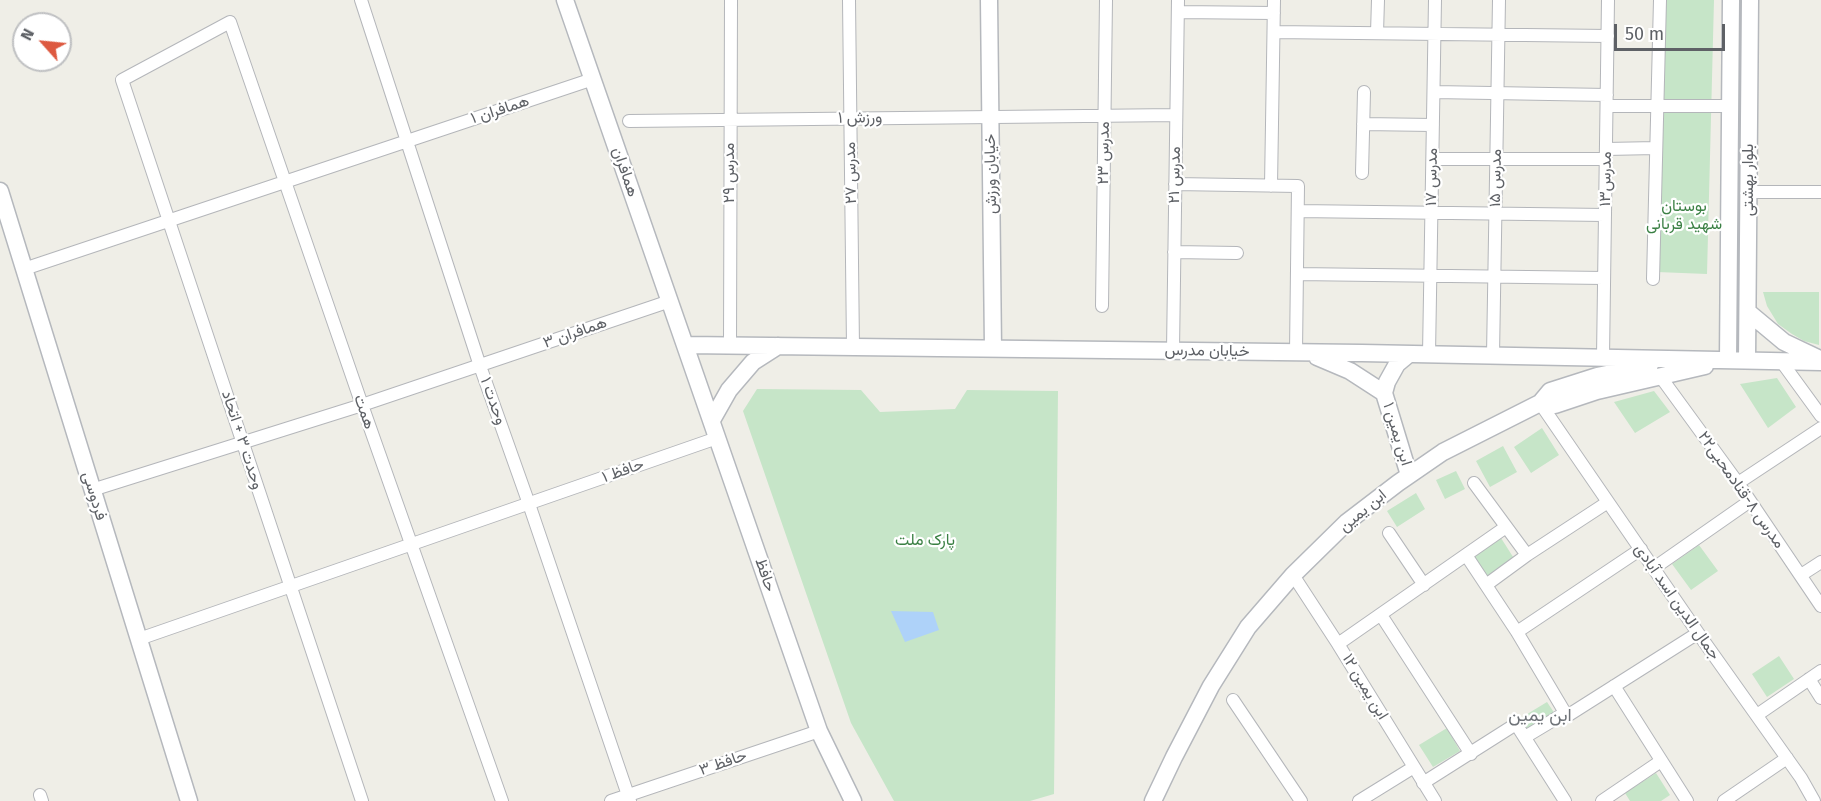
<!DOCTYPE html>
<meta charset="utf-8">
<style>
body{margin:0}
#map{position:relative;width:1821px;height:801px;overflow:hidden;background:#efeee7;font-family:"Fira Sans",sans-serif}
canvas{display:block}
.north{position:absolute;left:12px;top:12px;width:60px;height:60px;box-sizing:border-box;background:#fff;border:2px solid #bfc0c2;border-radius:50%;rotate:297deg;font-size:16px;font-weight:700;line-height:24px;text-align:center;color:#5e6166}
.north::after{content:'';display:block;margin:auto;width:21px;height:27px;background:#dd5940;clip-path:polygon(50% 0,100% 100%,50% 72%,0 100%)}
.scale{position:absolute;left:1614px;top:24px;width:111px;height:27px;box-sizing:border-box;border:3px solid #5e6166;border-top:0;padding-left:8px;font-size:18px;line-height:21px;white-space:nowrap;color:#5e6166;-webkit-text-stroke:4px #fff;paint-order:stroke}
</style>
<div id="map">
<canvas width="1821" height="801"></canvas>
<div class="north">N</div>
<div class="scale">50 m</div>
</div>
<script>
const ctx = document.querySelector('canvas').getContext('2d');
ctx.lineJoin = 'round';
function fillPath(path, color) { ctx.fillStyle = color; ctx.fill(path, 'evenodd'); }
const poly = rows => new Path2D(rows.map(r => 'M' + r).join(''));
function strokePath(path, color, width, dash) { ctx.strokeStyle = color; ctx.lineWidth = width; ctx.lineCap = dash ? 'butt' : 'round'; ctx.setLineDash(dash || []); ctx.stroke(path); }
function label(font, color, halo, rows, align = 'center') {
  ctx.font = font + ' "Fira Sans",Vazirmatn,sans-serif'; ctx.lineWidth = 4.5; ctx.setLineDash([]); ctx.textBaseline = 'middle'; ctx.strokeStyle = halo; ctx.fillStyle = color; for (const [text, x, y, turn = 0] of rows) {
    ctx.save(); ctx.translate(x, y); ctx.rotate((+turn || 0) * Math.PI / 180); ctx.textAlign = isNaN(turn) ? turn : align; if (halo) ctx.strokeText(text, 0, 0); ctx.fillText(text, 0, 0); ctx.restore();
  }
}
const green = poly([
 [1664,0,1714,0,1707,274,1657,272],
 [1763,292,1819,292,1819,345,1804,341,1792,334,1778,324,1767,306],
 [1777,378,1796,407,1768,428,1740,384],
 [757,389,861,390,880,412,955,409,967,390,1058,391,1054,794,1030,801,894,801,851,723,743,411],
 [1654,391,1670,412,1635,433,1614,402],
 [1542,428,1559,455,1531,473,1514,447],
 [1503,446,1517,472,1490,487,1476,461],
 [1456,471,1465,489,1445,499,1436,480],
 [1416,493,1425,509,1397,527,1387,511],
 [1501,538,1515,560,1488,578,1473,556],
 [1699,545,1718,571,1691,590,1672,564],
 [1779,656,1794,679,1767,697,1752,674],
 [1547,702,1555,714,1527,732,1519,719],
 [1447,728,1460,751,1433,767,1419,745],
 [1656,773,1670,795,1661,801,1630,801,1625,793]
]);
const water = poly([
 [891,611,933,612,939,630,905,642]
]);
const street = poly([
 [361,0,480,366,529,504,630,801],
 [849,0,853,347],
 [1178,12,1274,13],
 [1274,32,1608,36],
 [1377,33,1378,0],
 [1434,92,1607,95],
 [1607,106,1730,106],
 [629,121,1176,115],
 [1363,124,1433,125],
 [1606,149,1656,148],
 [1433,159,1606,159],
 [1362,173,1364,92],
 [1175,184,1298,186,1296,352],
 [1271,186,1274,0],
 [1749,192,1821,192],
 [1298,211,1605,215],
 [1174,252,1237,253],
 [24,269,593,79],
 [1297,274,1604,278],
 [1653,279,1660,0],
 [1102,306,1106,0],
 [730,345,731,0],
 [1173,350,1178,0],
 [1429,354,1435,0],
 [1493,355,1499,0],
 [1603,357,1608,0],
 [1781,361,1821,416],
 [1660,376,1738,483,1821,606],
 [1540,403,1698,633,1801,778,1814,801],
 [1474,483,1527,555],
 [1738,483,1821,428],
 [92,490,362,405,670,301],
 [1389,533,1424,585],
 [1466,555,1517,632,1567,716,1698,633],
 [1654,568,1750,501],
 [1293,575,1338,644,1435,801],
 [1801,575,1821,562],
 [1486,585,1527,555,1608,502],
 [1381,615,1471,754],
 [1517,632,1641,549],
 [139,639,717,438],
 [1338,644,1506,527],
 [1809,679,1821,698],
 [1614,686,1687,801],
 [1233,700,1301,801],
 [1757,715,1821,671],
 [1525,737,1565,713],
 [1423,783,1516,724,1565,801],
 [40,795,42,801],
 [362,801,122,80,230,22,362,405,502,801],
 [611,801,819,731],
 [1359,801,1414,767],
 [1602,801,1661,761],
 [1724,801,1787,758]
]);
const secondary = poly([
 [565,0,819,731,853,801],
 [989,0,993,348],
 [0,191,189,801],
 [1748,312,1784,342,1820,359],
 [686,345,1362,353,1821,362],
 [1317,357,1350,371,1384,393],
 [1728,360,1731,0],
 [1747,360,1750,0],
 [1384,393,1409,475],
 [1384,393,1387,382,1397,364,1409,354],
 [1540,403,1555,405,1597,391,1705,366],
 [712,420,729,390,753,362,778,346],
 [1153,801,1174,757,1211,686,1248,627,1293,575,1347,522,1398,483,1443,452,1540,403,1550,391,1597,376,1650,365]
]);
const streetNames = [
 ["همافران ۱",500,110,-18],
 ["ورزش ۱",860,118,-1],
 ["مدرس ۲۳",1104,153,-89],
 ["همافران",625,172,71],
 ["مدرس ۲۹",730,173,-90],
 ["مدرس ۲۷",851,173,-91],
 ["خیابان ورزش",991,174,-91],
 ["مدرس ۲۱",1175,175,-89],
 ["مدرس ۱۷",1432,177,-89],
 ["مدرس ۱۵",1496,178,-89],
 ["مدرس۱۳",1606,179,-89],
 ["بلوار بهشتی",1749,180,-90],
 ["همافران ۳",575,333,-19],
 ["خیابان مدرس",1207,351,1],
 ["وحدت ۱",493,401,70],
 ["همت",364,412,71],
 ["ابن یمین ۱",1397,434,73],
 ["وحدت ۳ + اتحاد",242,440,72],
 ["حافظ ۱",623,471,-20],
 ["مدرس ۸-قنادمحبی۲۲",1741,490,55],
 ["فردوسی",94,496,73],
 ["ابن یمین",1363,511,-40],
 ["حافظ",765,575,71],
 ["جمال الدین اسد آبادی",1677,602,55],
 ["ابن یمین ۱۲",1365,687,59],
 ["حافظ ۳",723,763,-19]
];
const parkNames = [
 ["بوستان",1684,207],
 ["شهید قربانی",1684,225],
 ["پارک ملت",925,541]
];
const neighbourhoodNames = [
 ["ابن یمین",1540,716]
];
fillPath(green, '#c6e5c8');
fillPath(water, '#aed2f9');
strokePath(street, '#b4b6ba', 14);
strokePath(secondary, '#b5b8bd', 19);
strokePath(street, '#fff', 12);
strokePath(secondary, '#fff', 16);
label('16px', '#5e6166', '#fff', streetNames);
label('16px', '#3b8044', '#fff', parkNames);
label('18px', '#6f7378', '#fff', neighbourhoodNames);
</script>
